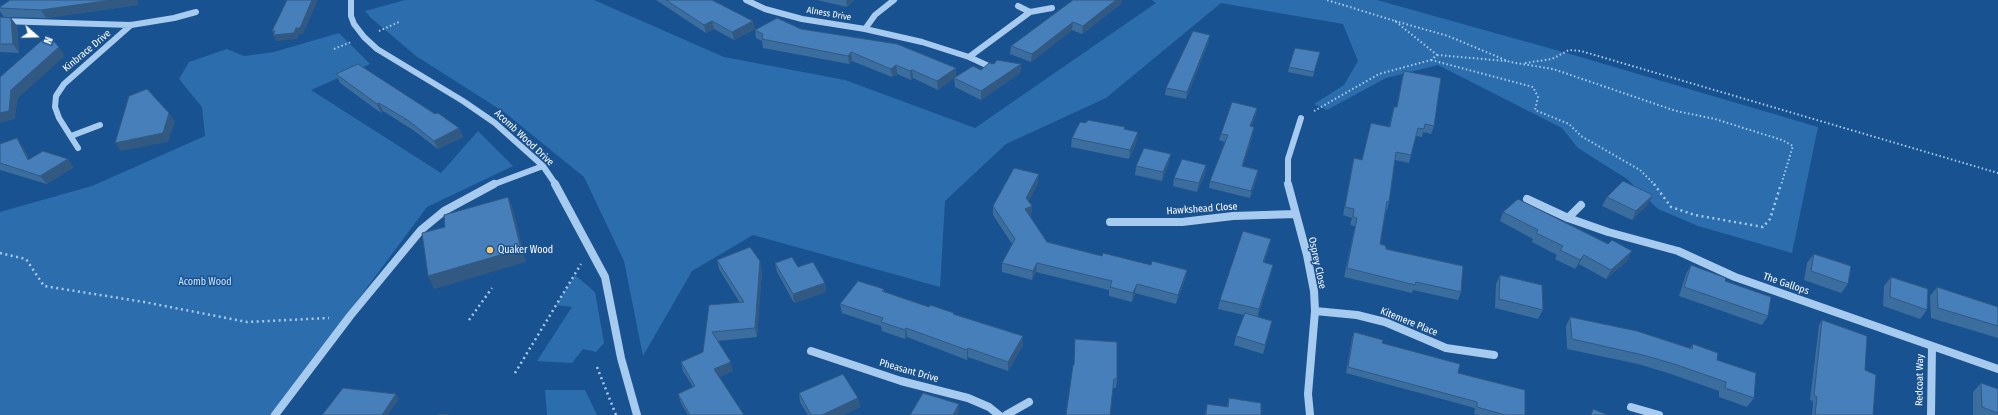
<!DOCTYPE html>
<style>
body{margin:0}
#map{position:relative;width:1998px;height:415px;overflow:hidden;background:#195290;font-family:"Fira Sans Condensed",sans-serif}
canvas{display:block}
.north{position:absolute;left:16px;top:16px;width:40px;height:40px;-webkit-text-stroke:3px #195290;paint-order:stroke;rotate:110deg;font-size:11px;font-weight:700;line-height:16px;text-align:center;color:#fff}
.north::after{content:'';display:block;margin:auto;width:14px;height:18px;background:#fff;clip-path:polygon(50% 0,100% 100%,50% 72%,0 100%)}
</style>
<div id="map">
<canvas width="1998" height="415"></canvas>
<div class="north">N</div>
</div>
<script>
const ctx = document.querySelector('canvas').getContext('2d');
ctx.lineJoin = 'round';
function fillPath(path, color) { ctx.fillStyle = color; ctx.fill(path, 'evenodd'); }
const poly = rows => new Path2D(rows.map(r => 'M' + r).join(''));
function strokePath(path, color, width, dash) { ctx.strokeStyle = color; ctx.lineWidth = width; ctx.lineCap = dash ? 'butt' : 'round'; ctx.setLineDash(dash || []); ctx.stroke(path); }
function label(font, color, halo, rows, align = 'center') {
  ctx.font = font + ' "Fira Sans Condensed",sans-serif'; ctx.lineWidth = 3; ctx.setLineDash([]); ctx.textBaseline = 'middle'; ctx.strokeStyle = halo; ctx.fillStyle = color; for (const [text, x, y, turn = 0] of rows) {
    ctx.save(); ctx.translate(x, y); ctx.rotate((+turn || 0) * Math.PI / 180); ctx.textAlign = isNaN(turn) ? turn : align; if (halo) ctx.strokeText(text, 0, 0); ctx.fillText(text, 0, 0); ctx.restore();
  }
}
const green = poly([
 [405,0,594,0,724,57,845,80,975,128,1156,3,1152,0,1377,0,1577,56,1818,127,1792,253,1698,226,1658,209,1627,179,1578,148,1562,128,1438,65,1386,78,1327,110,1314,104,1344,85,1358,61,1343,24,1221,3,1106,98,1006,144,945,201,940,287,753,235,692,271,643,356,624,261,584,177,504,112,416,56,371,18,365,11],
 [339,33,370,64,311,90,441,173,478,131,513,166,427,207,272,415,0,415,0,212,92,186,205,136,202,107,179,79,189,62,227,49,244,56,274,52],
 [575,275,595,292,604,343,596,352,583,349,572,363,537,361,572,307,556,305],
 [545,390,585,390,597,415,547,415]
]);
const pathFar1 = poly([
 [1395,21,1448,36,1510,62,1553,69,1676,111,1715,119,1782,140,1793,146,1781,185],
 [379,31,399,22],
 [334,49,351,42],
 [1437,55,1506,61],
 [1431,60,1533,87,1538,97,1535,110,1569,124,1581,136,1640,170,1655,185],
 [1525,63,1552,59,1569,50,1581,51,1998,173],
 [1314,111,1379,74,1431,60,1437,55,1395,21,1327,0]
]);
const path = poly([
 [1654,184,1671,207,1695,215,1763,227,1770,219,1781,184],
 [0,253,26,259,44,286,144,302,247,322,329,318],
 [469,320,492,288],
 [597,367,616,415],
 [515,373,581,264]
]);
const minorFar1 = poly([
 [351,0,351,16,354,24,364,37,377,49,463,101,495,123,543,166,556,185],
 [746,0,765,9,802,19,865,29,922,42,969,57,993,68],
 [1030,12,1052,8],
 [0,21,131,25,174,18,196,12],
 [865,29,875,15,894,0],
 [969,57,1030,12,1018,6],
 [71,136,100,125],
 [78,148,59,118,55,107,56,96,64,84,131,25],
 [492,185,543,166],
 [1288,185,1288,159,1301,118]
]);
const minor = poly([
 [555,184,605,277,621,358,637,415],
 [1288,184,1307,255,1314,291,1315,311,1308,394,1310,415],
 [1527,199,1568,218,1608,232,1678,251,1735,277,1998,369],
 [1568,218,1581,205],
 [1110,222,1182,222,1233,216,1295,214],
 [1315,311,1357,315,1385,322,1446,348,1494,355],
 [811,351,901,381,968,398,989,407,999,415],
 [1631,407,1659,415],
 [275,415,350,316,421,230,444,211,494,184],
 [1006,415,1029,402],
 [1931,415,1932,346]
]);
const wall = poly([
 [10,0,137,0,138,5,46,18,4,17,0,11,0,7],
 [656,0,712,0,755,29,734,40,714,29,706,33],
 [817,0,854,0,847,7],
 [1122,3,1082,34,1072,30,1031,62,1010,54,1011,46],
 [0,17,11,18,17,26,19,53,0,52],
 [801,29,956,68,956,77,981,70,994,64,1021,64,1020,73,981,100,955,87,954,78,938,90,913,78,911,80,897,74,892,77,852,61,849,64,763,48,762,41,756,38,755,30],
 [1209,41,1186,99,1165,95,1166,88],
 [1320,52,1313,77,1288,72,1289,67],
 [1404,71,1434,126,1431,134,1423,132,1422,137,1416,136,1409,163,1395,160,1389,202,1387,210,1386,210,1380,244,1386,249,1461,292,1458,300,1413,290,1412,293,1344,277,1355,226,1350,225,1352,218,1343,215,1352,166,1354,158,1362,160,1389,127,1394,107,1397,107,1402,79],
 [336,74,435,114,459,128,463,137,438,149,413,130,383,111,381,113,340,83],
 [1257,108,1256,114,1251,127,1253,134,1243,166,1258,170,1257,177,1250,198,1209,188,1210,181,1225,142,1219,140,1221,134],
 [1086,123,1125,129,1137,141,1129,159,1071,147,1072,138],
 [0,144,23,147,29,159,74,167,47,184,0,170],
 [1169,162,1162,181,1135,175,1136,166],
 [1206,165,1205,174,1197,192,1173,186,1174,178],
 [1038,183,1028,202,1032,206,1031,215,1030,216,1047,242,1102,256,1151,265,1187,270,1185,279,1176,304,1135,293,1132,302,1109,296,1109,290,1036,272,1032,280,1002,272,1002,263,1012,244,993,215,993,206],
 [1607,197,1648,204,1632,220,1602,206],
 [1503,212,1628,260,1606,279,1579,264,1575,269,1555,259,1557,255,1532,242,1533,239,1500,221],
 [1269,248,1264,263,1271,274,1258,316,1270,330,1263,354,1234,345,1236,336,1244,315,1218,309,1220,300],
 [1814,254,1848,284,1841,293,1804,280,1807,263],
 [717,260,762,270,757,337,718,341,733,371,719,377,744,415,688,415,681,403,678,394,693,387,683,371,681,362,703,352,709,305,740,303,719,269],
 [775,263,798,267,825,283,826,292,794,303,777,272],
 [1691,265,1725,281,1768,316,1762,325,1679,296,1686,274],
 [1500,275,1543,310,1538,319,1495,308,1496,284],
 [1891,277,1927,310,1920,319,1883,306,1884,286],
 [1937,287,1998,307,1998,338,1931,318,1930,296],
 [884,289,884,292,929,307,1023,336,1023,345,1008,371,968,357,967,360,907,337,905,339,882,331,881,326,842,313,840,304],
 [1570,317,1690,348,1693,344,1717,360,1754,398,1747,407,1719,397,1719,391,1668,373,1638,364,1567,349,1566,326],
 [1822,320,1865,370,1873,415,1812,415,1813,401,1810,400,1819,325],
 [1354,332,1458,373,1525,415,1479,415,1474,414,1475,408,1346,373,1352,338],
 [1073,365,1117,379,1116,388,1114,388],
 [1981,383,1998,389,1998,415,1973,415,1973,392],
 [799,393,858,398,860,407,843,415,808,415,800,402],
 [1229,398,1261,415,1205,415,1207,404,1227,407]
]);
const shadedWall = poly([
 [111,0,137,0,138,5,46,18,41,10],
 [312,0,318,0,303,34,299,34,297,39,276,41,273,35,274,35,272,31],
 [846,0,854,0,847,7],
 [1116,0,1122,0,1122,3,1082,34,1083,26],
 [11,18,17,26,19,53,13,44],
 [712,21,714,29,706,33,704,25],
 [753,21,755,29,734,40,732,32],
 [1073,22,1072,30,1031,62,1032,54],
 [1210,35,1209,41,1186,99,1187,92],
 [59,47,65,56,18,98,15,119,0,123,0,113,11,90],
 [851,52,852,61,849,64,848,56],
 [1021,64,1020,73,981,100,981,91],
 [896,65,897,74,892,77,891,69],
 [956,68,956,77,938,90,937,81],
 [912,70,913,78,911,80,910,71],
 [379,103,383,111,381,113,377,104],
 [1257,108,1256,114,1249,133,1250,126],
 [169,113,175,122,168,142,121,151,115,143],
 [1254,127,1253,134,1241,173,1242,166],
 [459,128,463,137,438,149,434,141],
 [1138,132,1137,141,1129,159,1130,150],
 [17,138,23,147,34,169,28,160],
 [1171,154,1169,162,1162,181,1163,172],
 [68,159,74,167,47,184,40,176],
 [1206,165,1205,174,1197,192,1199,183],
 [1258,170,1257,177,1250,198,1251,191],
 [1039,174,1038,183,1026,207,1026,198],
 [1653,195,1648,204,1632,220,1636,211],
 [508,197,513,209,526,262,434,289,428,276],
 [1032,206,1031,215,1024,218,1025,209],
 [1271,239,1269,248,1261,271,1263,262],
 [1632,251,1628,260,1606,279,1611,270],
 [1584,255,1579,264,1575,269,1580,260],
 [760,261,762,270,757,337,755,328],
 [1037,263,1036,272,1032,280,1033,271],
 [1273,265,1271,274,1257,319,1259,309],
 [1187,270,1185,279,1176,304,1178,295],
 [825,283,826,292,794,303,793,294],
 [1137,284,1135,293,1132,302,1133,293],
 [1272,321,1270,330,1263,354,1265,345],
 [906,328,907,337,905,339,905,330],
 [1023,336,1023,345,1008,371,1008,362],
 [968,348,968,357,967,360,967,350],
 [731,362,733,371,716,379,714,369],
 [396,394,399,399,388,415,382,415],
 [858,398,860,407,843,415,822,415],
 [959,404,959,413,958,415,953,415]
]);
const building = poly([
 [10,0,111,0,41,10,0,8,0,7,10,0],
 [287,0,312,0,300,28,296,28,294,33,273,35,275,31,272,31,287,0],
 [666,0,712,0,753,21,732,32,712,21,704,25,666,0],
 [1073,0,1116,0,1083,26,1073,22,1032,54,1011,46,1073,0],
 [0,17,11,18,13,44,0,44,0,17],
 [777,18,801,29,897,44,956,68,937,81,912,70,910,71,896,65,891,69,851,52,848,56,762,39,763,34,755,30,777,18],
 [1193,31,1210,35,1187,92,1166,88,1193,31],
 [48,35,59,47,11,90,9,111,0,113,0,77,48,35],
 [1295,48,1320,52,1314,72,1289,67,1295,48],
 [997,60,1021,64,981,91,954,78,973,66,981,70,989,63,994,64,997,60],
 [358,64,435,114,438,113,459,128,434,141,409,121,379,103,377,104,336,74,358,64],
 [1404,71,1441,78,1434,126,1425,124,1424,129,1418,128,1411,155,1396,152,1389,202,1387,201,1380,244,1386,246,1386,249,1463,266,1461,292,1416,282,1415,285,1347,268,1357,218,1353,217,1354,209,1345,207,1354,158,1362,160,1371,123,1390,127,1394,107,1397,107,1404,71],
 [147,89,169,113,163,133,115,143,129,96,147,89],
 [1232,102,1257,108,1250,126,1254,127,1242,166,1258,170,1251,191,1210,181,1228,135,1221,134,1232,102],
 [1088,120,1125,127,1124,129,1138,132,1130,150,1072,138,1080,122,1086,123,1088,120],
 [17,138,28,160,43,151,68,159,40,176,0,163,0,144,17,138],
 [1144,148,1171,154,1163,172,1136,166,1144,148],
 [1182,159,1206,165,1199,183,1174,178,1182,159],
 [1014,168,1039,174,1026,198,1032,206,1025,209,1047,242,1102,256,1103,253,1151,265,1152,261,1187,270,1178,295,1137,284,1133,293,1110,287,1112,281,1037,263,1033,271,1002,263,1015,239,993,206,1014,168],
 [1623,181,1653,195,1636,211,1607,197,1623,181],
 [508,197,521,249,428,276,422,233,445,227,444,215,508,197],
 [1518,199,1608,244,1612,240,1632,251,1611,270,1584,255,1580,260,1560,250,1563,246,1536,233,1538,230,1503,212,1518,199],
 [1243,231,1271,239,1263,262,1273,265,1259,309,1220,300,1243,231],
 [750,247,760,261,755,328,712,332,731,362,714,369,744,415,690,415,678,394,695,386,681,362,703,352,709,305,744,302,717,260,750,247],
 [1814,254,1851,266,1848,284,1811,271,1814,254],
 [792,257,798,267,813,262,825,283,793,294,775,263,792,257],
 [1691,265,1726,278,1725,281,1771,297,1768,316,1684,287,1691,265],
 [1500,275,1542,285,1543,310,1499,299,1500,275],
 [1891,277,1928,289,1927,310,1890,297,1891,277],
 [858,281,884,289,882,291,929,307,930,305,954,313,953,314,1023,336,1008,362,968,348,967,350,906,328,905,330,881,322,883,318,840,304,858,281],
 [1937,287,1998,307,1998,326,1938,308,1937,287],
 [1245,313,1272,321,1265,345,1236,336,1245,313],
 [1570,317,1637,331,1692,349,1693,344,1718,353,1717,360,1756,373,1754,398,1725,388,1726,382,1674,364,1643,355,1572,339,1570,317],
 [1822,320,1867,336,1865,370,1876,375,1873,415,1815,415,1817,397,1814,395,1822,320],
 [1354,332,1383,340,1382,343,1460,364,1458,373,1525,390,1525,415,1505,415,1477,407,1477,402,1348,367,1354,332],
 [1075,339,1117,342,1117,379,1114,379,1110,415,1066,415,1073,365,1074,365,1075,339],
 [843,374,858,398,822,415,811,415,799,393,843,374],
 [1981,383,1998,389,1998,413,1982,407,1981,383],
 [343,388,396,394,382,415,322,415,343,388],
 [923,393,959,404,953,415,910,415,923,393],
 [1229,398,1261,403,1261,415,1206,415,1207,404,1228,407,1229,398],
 [1593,409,1608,415,1591,415,1593,409],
 [439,414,449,415,438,415,439,414]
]);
const markers = [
 [490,250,4,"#ffcc65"]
];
const farStreetnames = [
 ["Alness Drive",829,14,10]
];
const streetNames = [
 ["Kinbrace Drive",87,51,-40],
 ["Acomb Wood Drive",524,138,43],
 ["Hawkshead Close",1202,209,-4],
 ["Osprey Close",1317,263,78],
 ["The Gallops",1786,284,19],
 ["Kitemere Place",1409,322,22],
 ["Pheasant Drive",909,371,16],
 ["Redcoat Way",1920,380,-89]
];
const poiNames = [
 ["Quaker Wood",498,250]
];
const parkNames = [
 ["Acomb Wood",205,282]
];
fillPath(green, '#2c6dae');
strokePath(pathFar1, '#a7cbef', 2, [1.5, 2.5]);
strokePath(path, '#a7cbef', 2.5, [2, 3.5]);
strokePath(minorFar1, '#a7cbef', 6);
strokePath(minor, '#a7cbef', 8);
fillPath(wall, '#3c6d9f');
fillPath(shadedWall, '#315982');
fillPath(building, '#467fb9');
strokePath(building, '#315982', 1);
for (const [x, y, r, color] of markers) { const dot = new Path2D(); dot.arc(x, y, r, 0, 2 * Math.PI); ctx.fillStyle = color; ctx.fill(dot); strokePath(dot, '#195290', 1.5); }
label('9px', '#fff', '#195290', farStreetnames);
label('10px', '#fff', '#195290', streetNames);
label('10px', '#fff', '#195290', poiNames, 'left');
label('10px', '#cee4fb', '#195290', parkNames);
</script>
